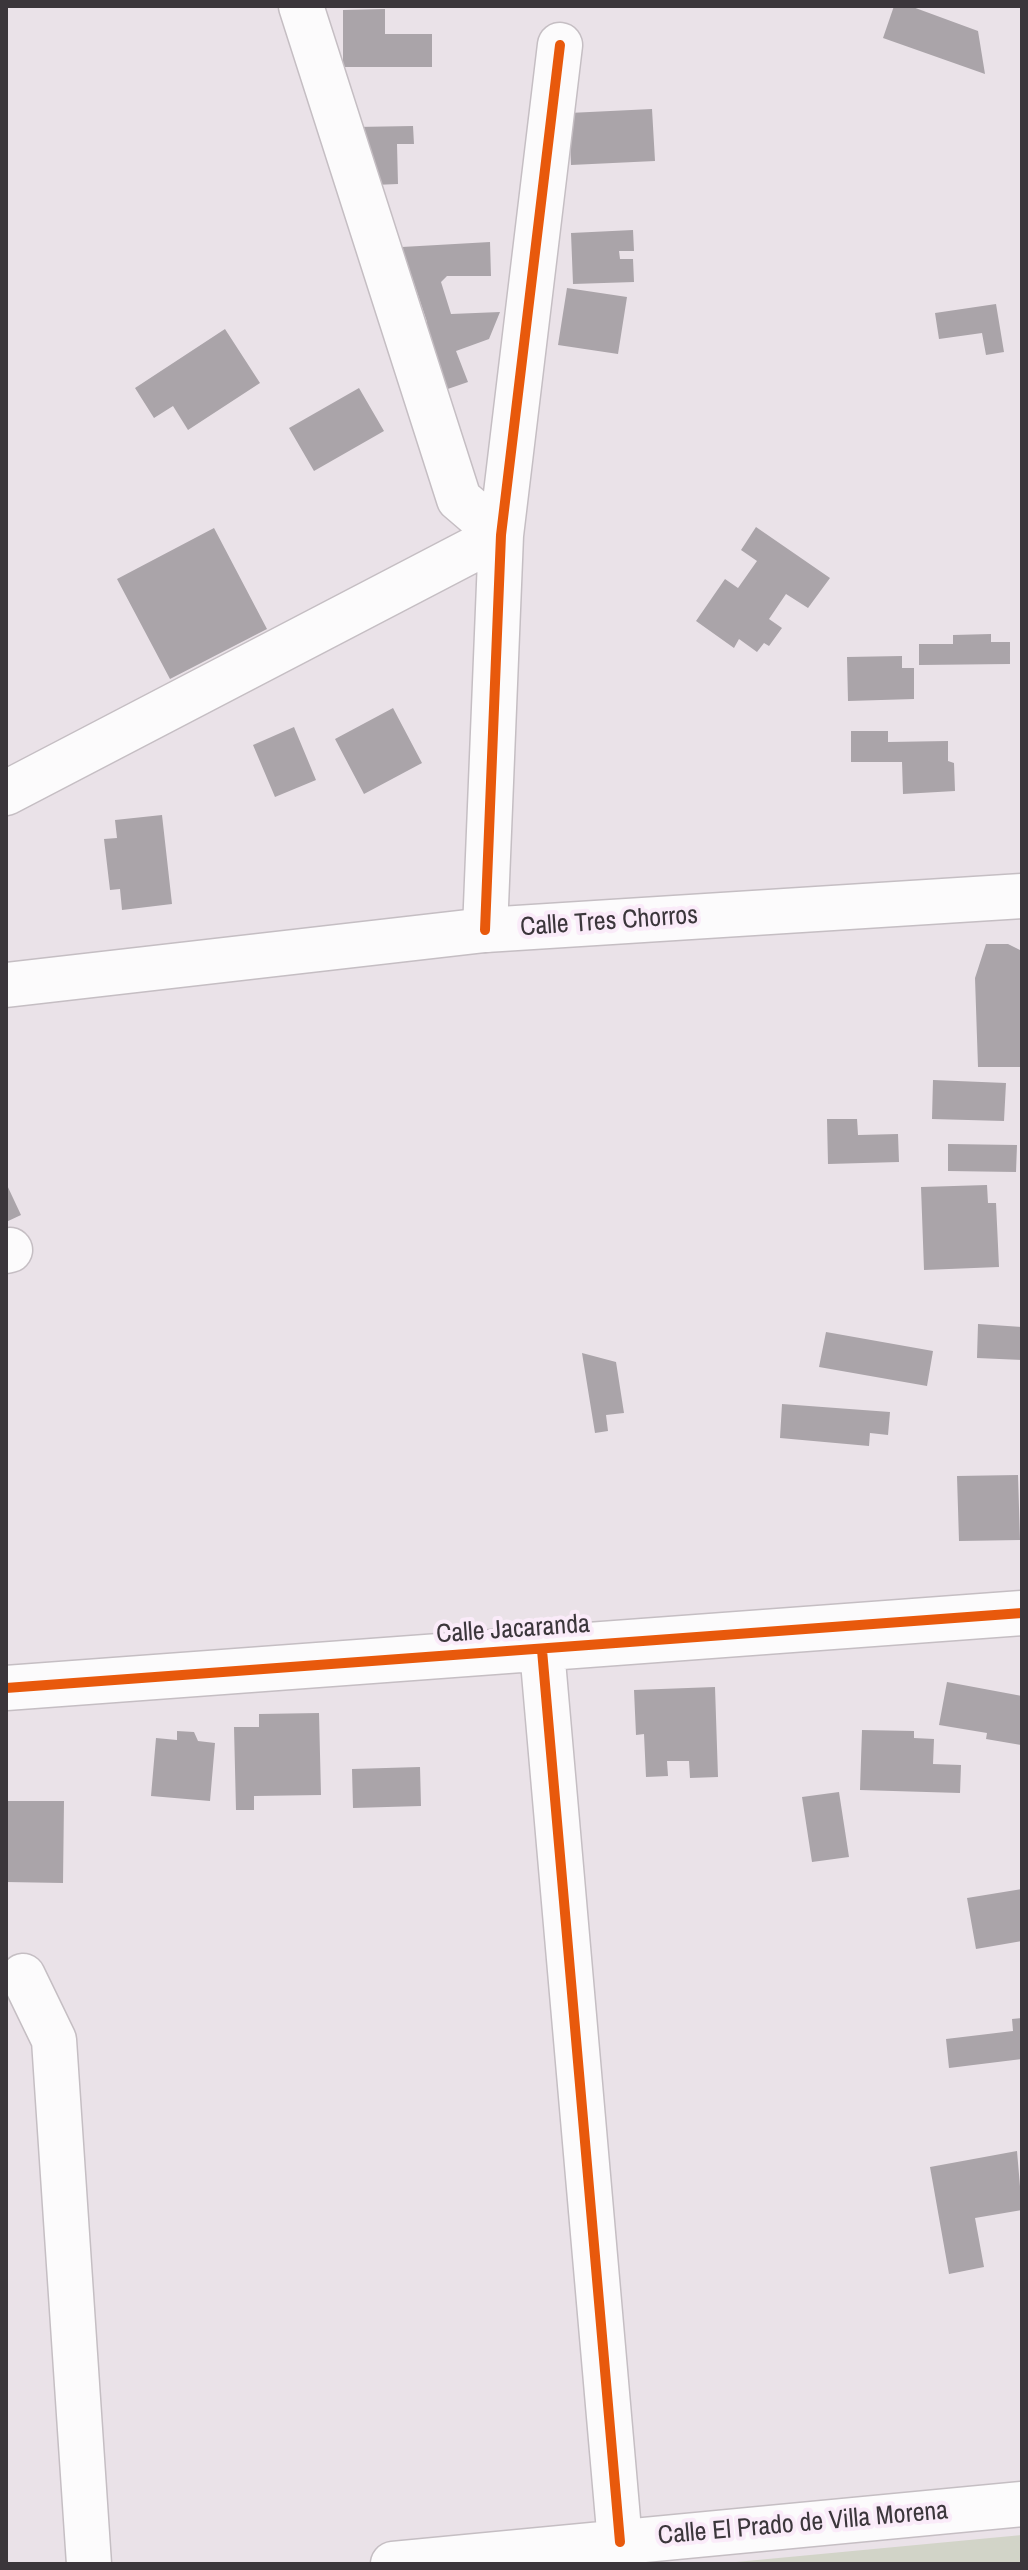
<!DOCTYPE html>
<style>
body{margin:0}
#map{position:relative;width:1028px;height:2570px;overflow:hidden;background:#eae2e8;font-family:"Archivo Narrow",sans-serif}
canvas{display:block}
.frame{position:absolute;inset:0;border:8px solid #3b363b;pointer-events:none}
</style>
<div id="map">
<canvas width="1028" height="2570"></canvas>
<div class="frame"></div>
</div>
<script>
const ctx = document.querySelector('canvas').getContext('2d');
ctx.lineJoin = 'round';
function fillPath(path, color) { ctx.fillStyle = color; ctx.fill(path, 'evenodd'); }
const poly = rows => new Path2D(rows.map(r => 'M' + r).join(''));
function strokePath(path, color, width, dash) { ctx.strokeStyle = color; ctx.lineWidth = width; ctx.lineCap = dash ? 'butt' : 'round'; ctx.setLineDash(dash || []); ctx.stroke(path); }
function label(font, color, halo, rows, align = 'center') {
  ctx.font = font + ' "Archivo Narrow",sans-serif'; ctx.lineWidth = 8; ctx.setLineDash([]); ctx.textBaseline = 'middle'; ctx.strokeStyle = halo; ctx.fillStyle = color; for (const [text, x, y, turn = 0] of rows) {
    ctx.save(); ctx.translate(x, y); ctx.rotate((+turn || 0) * Math.PI / 180); ctx.textAlign = isNaN(turn) ? turn : align; if (halo) ctx.strokeText(text, 0, 0); ctx.fillText(text, 0, 0); ctx.restore();
  }
}
const green = poly([
 [1022,2535,1022,2564,715,2564]
]);
const building = poly([
 [894,6,910,6,978,31,985,74,883,38],
 [385,9,385,34,432,34,432,67,343,67,343,10],
 [652,109,655,161,571,165,569,113],
 [413,126,414,144,397,144,398,184,374,185,356,127],
 [633,230,634,251,619,251,620,259,633,259,634,282,573,284,571,233],
 [490,242,491,276,447,276,441,282,451,314,500,312,489,339,456,351,468,382,439,392,415,327,427,322,402,247],
 [567,288,627,297,618,354,558,345],
 [996,304,1004,352,986,355,982,333,939,339,935,313],
 [225,329,260,383,188,430,173,406,154,418,135,388],
 [359,388,384,431,314,471,289,428],
 [756,527,830,578,808,608,786,594,769,619,782,628,769,646,764,643,757,652,739,639,734,648,696,621,725,579,738,588,757,561,741,550],
 [214,528,267,629,170,679,117,579],
 [991,634,991,642,1010,642,1010,664,919,665,919,644,953,644,953,635],
 [902,656,902,668,914,668,914,699,848,701,847,657],
 [393,708,422,763,364,794,335,739],
 [294,727,316,780,275,797,253,745],
 [851,731,888,731,888,742,948,741,948,761,954,763,955,791,903,794,902,762,851,762],
 [162,815,172,904,122,910,120,889,110,890,104,839,117,838,115,820],
 [986,944,1008,944,1022,951,1022,1067,978,1067,975,978],
 [933,1080,1006,1083,1004,1121,932,1119],
 [827,1119,857,1119,858,1135,898,1134,899,1162,828,1164],
 [948,1144,1017,1145,1016,1172,948,1171],
 [6,1183,21,1215,6,1222],
 [987,1185,988,1203,996,1203,999,1267,924,1270,921,1187],
 [978,1324,1022,1327,1022,1360,977,1358],
 [826,1332,933,1351,927,1386,819,1367],
 [582,1353,616,1362,624,1413,606,1415,608,1431,595,1433],
 [782,1404,890,1412,888,1435,870,1433,869,1446,780,1438],
 [1018,1475,1020,1540,959,1541,957,1476],
 [947,1682,1022,1696,1021,1745,986,1739,987,1733,939,1725],
 [715,1687,718,1777,690,1778,689,1761,667,1761,668,1776,646,1777,644,1734,636,1735,634,1690],
 [319,1713,321,1795,254,1796,254,1810,236,1810,234,1727,259,1727,259,1714],
 [862,1730,914,1731,914,1738,934,1739,933,1764,961,1765,960,1793,860,1790],
 [177,1731,194,1732,198,1741,215,1743,210,1801,151,1796,156,1738,177,1740],
 [420,1767,421,1806,353,1808,352,1769],
 [839,1792,849,1857,812,1862,802,1797],
 [6,1801,64,1801,63,1883,6,1882],
 [1022,1889,1022,1941,976,1949,967,1898],
 [1022,2018,1022,2059,949,2068,946,2039,1013,2031,1012,2019],
 [1017,2151,1022,2210,975,2218,984,2267,949,2274,930,2167]
]);
const minor = poly([
 [6,793,501,535,459,499,301,6],
 [485,930,501,535,560,45],
 [6,1251,10,1250],
 [542,1650,620,2542],
 [6,1688,1022,1613],
 [23,1976,54,2040,89,2564],
 [393,2564,1022,2504]
]);
const major = poly([
 [6,985,485,930,1022,896]
]);
const cycleway = poly([
 [485,930,501,535,560,45],
 [542,1650,620,2542],
 [6,1688,1022,1613]
]);
const streetNames = [
 ["Calle Tres Chorros",609,922,-4],
 ["Calle Jacaranda",513,1630,-4],
 ["Calle El Prado de Villa Morena",803,2524,-5]
];
fillPath(green, '#d2d4c8');
fillPath(building, '#aaa4a9');
strokePath(minor, '#c5bec3', 47);
strokePath(major, '#c5bec3', 47);
strokePath(minor, '#fcfbfc', 44);
strokePath(major, '#fcfbfc', 44);
strokePath(cycleway, '#e8590c', 10);
label('26px', '#3b363b', '#faebf9', streetNames);
</script>
